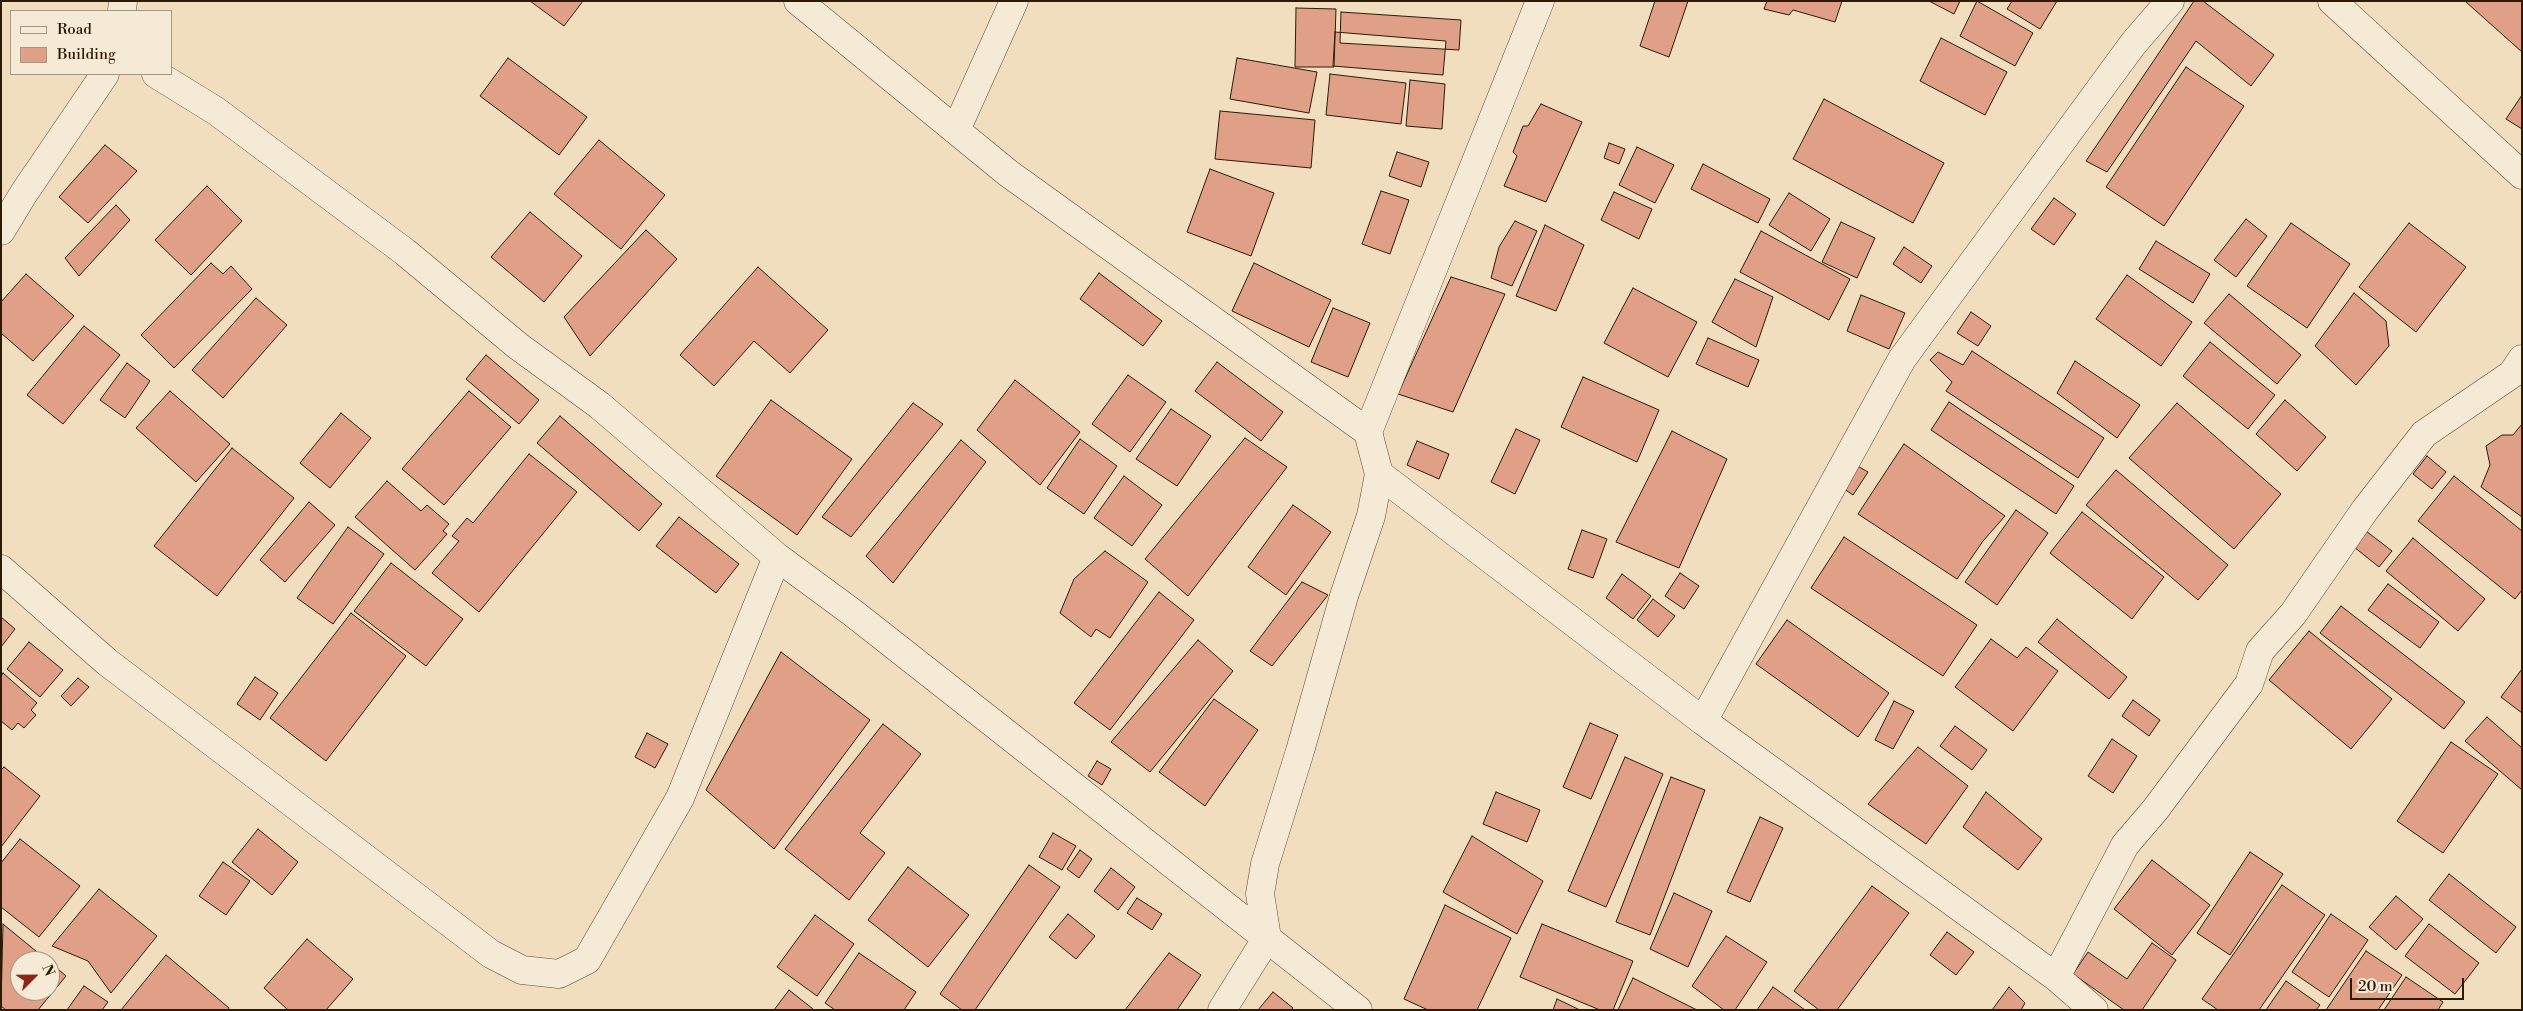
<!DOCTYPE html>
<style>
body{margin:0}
#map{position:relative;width:2523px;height:1011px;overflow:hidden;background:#f0debf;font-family:"Libre Bodoni",serif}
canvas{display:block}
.frame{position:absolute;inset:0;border:2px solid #2e1b03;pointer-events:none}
.legend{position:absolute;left:10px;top:10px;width:162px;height:65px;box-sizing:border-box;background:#f5ead5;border:1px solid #a59781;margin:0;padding:6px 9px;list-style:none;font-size:15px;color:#2e1b03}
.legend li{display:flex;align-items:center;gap:10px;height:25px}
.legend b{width:25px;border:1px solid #a59781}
.north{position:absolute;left:10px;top:951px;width:50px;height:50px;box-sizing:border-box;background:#f5ead5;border:1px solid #a59781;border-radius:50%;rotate:67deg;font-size:14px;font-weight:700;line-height:20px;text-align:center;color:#2e1b03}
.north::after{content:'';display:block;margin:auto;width:18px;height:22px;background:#8f2418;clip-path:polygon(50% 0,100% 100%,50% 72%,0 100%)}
.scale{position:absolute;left:2350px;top:978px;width:114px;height:22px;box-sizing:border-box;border:2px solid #2e1b03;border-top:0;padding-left:6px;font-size:15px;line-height:18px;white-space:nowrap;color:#2e1b03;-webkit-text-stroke:4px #f5ead5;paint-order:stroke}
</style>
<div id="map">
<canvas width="2523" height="1011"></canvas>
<div class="frame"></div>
<ul class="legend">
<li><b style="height:6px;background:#f5ead5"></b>Road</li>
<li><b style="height:14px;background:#dfa087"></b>Building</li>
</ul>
<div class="north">N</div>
<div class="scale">20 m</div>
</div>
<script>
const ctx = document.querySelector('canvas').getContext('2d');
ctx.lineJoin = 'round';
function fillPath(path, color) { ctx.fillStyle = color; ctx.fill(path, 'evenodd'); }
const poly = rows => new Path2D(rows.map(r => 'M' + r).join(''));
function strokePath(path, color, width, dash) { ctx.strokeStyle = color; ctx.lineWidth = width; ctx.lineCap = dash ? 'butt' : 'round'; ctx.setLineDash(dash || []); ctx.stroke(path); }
const building = poly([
 [530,1,583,1,564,26,530,1],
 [1655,1,1688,1,1669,57,1640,46,1655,1],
 [1767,1,1842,1,1835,22,1793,10,1789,15,1764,9,1767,1],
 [1929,1,1960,1,1954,14,1929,1],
 [1977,1,2033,33,2015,66,1960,36,1977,1],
 [2012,1,2057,1,2040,29,2007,9,2012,1],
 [2194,1,2203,1,2274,55,2251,86,2196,41,2107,172,2086,161,2194,1],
 [2522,1,2522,52,2466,2,2466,1,2522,1],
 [1296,8,1336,9,1334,67,1295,67,1296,8],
 [1341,12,1461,20,1459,50,1340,43,1341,12],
 [1335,32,1446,41,1443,75,1333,66,1335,32],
 [1941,38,2007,72,1985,115,1920,81,1941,38],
 [508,58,587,117,559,155,480,96,508,58],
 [1237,58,1317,72,1309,113,1230,99,1237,58],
 [2186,67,2244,106,2164,226,2106,187,2186,67],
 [1330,74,1406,83,1401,124,1326,115,1330,74],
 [1410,80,1445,84,1442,129,1406,126,1410,80],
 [2522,95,2522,129,2506,119,2522,95],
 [1824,99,1944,163,1913,223,1793,159,1824,99],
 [1541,104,1582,122,1546,202,1504,186,1517,156,1513,152,1523,126,1528,126,1541,104],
 [1220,111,1315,120,1311,168,1215,159,1220,111],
 [599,140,665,195,621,249,554,194,599,140],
 [1609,143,1625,149,1619,164,1604,158,1609,143],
 [105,145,137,171,88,223,59,197,105,145],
 [1637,147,1674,165,1655,203,1619,185,1637,147],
 [1397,152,1429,162,1421,187,1389,176,1397,152],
 [1703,164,1770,199,1758,223,1691,189,1703,164],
 [1210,169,1274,193,1251,256,1187,232,1210,169],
 [207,186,242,221,191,275,155,240,207,186],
 [1381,191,1409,200,1390,254,1362,244,1381,191],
 [1614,192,1652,209,1639,239,1601,220,1614,192],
 [1789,193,1830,219,1811,251,1769,225,1789,193],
 [2054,198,2076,214,2054,245,2031,229,2054,198],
 [116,205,130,220,79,276,65,258,116,205],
 [530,212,582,256,544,302,491,257,530,212],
 [2246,219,2267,236,2236,277,2214,260,2246,219],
 [1515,221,1537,231,1512,286,1491,278,1499,247,1515,221],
 [1841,222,1875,238,1857,278,1822,262,1841,222],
 [2291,223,2350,264,2307,328,2247,286,2291,223],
 [2409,223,2466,267,2416,332,2359,287,2409,223],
 [1545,225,1584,245,1556,311,1516,296,1545,225],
 [646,230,677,259,590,356,564,317,646,230],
 [1761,231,1850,279,1829,320,1740,272,1761,231],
 [2156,241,2210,274,2193,303,2139,269,2156,241],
 [1904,247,1932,266,1921,283,1893,264,1904,247],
 [211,263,223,274,231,266,252,289,174,368,141,335,211,263],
 [1254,263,1331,300,1309,347,1232,311,1254,263],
 [758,267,828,330,790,373,754,341,714,386,680,355,758,267],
 [1099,273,1162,321,1143,346,1080,299,1099,273],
 [26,274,74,316,33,361,1,333,1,302,26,274],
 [2127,275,2192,322,2161,366,2096,319,2127,275],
 [1451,277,1505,294,1453,412,1398,394,1451,277],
 [1735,279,1773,297,1756,347,1712,322,1735,279],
 [1633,288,1697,322,1668,377,1604,343,1633,288],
 [2354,293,2386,321,2389,346,2356,385,2315,346,2354,293],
 [2229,294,2301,355,2277,384,2204,323,2229,294],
 [1861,295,1905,313,1889,349,1847,331,1861,295],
 [256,298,287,325,223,398,192,370,256,298],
 [1333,308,1370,323,1348,377,1311,362,1333,308],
 [1971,312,1991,326,1978,346,1957,333,1971,312],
 [84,326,120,355,63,424,27,395,84,326],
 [1708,338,1759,360,1748,387,1696,364,1708,338],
 [2210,342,2275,395,2248,429,2183,376,2210,342],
 [1972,351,2104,438,2078,478,1946,391,1952,382,1930,360,1938,352,1963,365,1972,351],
 [486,355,539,400,519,424,466,379,486,355],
 [2075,361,2140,405,2117,438,2057,393,2075,361],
 [1217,362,1283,412,1261,441,1195,391,1217,362],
 [127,363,150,381,125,418,100,400,127,363],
 [1128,375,1166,402,1130,452,1092,424,1128,375],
 [1583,377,1659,410,1637,462,1561,427,1583,377],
 [1015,380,1080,432,1040,485,977,430,1015,380],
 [170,391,230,444,196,482,136,428,170,391],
 [469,391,511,427,444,505,402,469,469,391],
 [771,400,852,459,797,535,716,476,771,400],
 [2285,400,2326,437,2297,471,2256,434,2285,400],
 [1949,402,2074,486,2056,514,1931,430,1949,402],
 [913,403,943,424,851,537,822,517,913,403],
 [2177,403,2281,494,2234,549,2129,458,2177,403],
 [1171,409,1211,436,1177,486,1136,459,1171,409],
 [341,413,371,438,330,488,300,463,341,413],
 [560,416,662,504,639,531,537,443,560,416],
 [2522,424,2522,517,2481,487,2490,465,2486,446,2502,435,2513,435,2522,424],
 [1516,429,1540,440,1515,494,1491,482,1516,429],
 [1672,431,1727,459,1679,568,1616,542,1672,431],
 [1245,438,1287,467,1188,596,1145,559,1245,438],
 [1080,439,1117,466,1084,514,1047,488,1080,439],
 [961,440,986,462,893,583,866,556,961,440],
 [1417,441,1449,454,1439,479,1407,465,1417,441],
 [1904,444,2005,516,1983,541,1957,579,1858,514,1904,444],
 [232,448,294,498,217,596,154,546,232,448],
 [529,454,577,492,479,612,432,573,459,541,452,536,467,518,473,523,529,454],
 [2427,456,2446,472,2432,489,2413,474,2427,456],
 [1854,464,1868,472,1853,495,1840,486,1854,464],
 [2116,470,2228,565,2198,600,2086,505,2116,470],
 [1124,476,1162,505,1132,546,1094,518,1124,476],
 [2454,476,2522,531,2522,590,2515,599,2418,521,2454,476],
 [387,481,421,511,427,505,449,524,443,531,447,534,415,570,355,517,387,481],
 [309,502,335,525,285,582,260,560,309,502],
 [1293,505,1331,532,1286,595,1248,567,1293,505],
 [2016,510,2048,533,1997,605,1965,582,2016,510],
 [2082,512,2164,577,2132,619,2050,553,2082,512],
 [679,517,739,564,716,593,656,546,679,517],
 [348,527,384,554,333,624,297,598,348,527],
 [1582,530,1607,539,1593,578,1568,569,1582,530],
 [2366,531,2392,551,2379,567,2354,547,2366,531],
 [1844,537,1977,625,1943,676,1811,588,1844,537],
 [2413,538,2485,599,2458,631,2386,571,2413,538],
 [1105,551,1148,582,1110,638,1096,629,1091,637,1060,613,1074,579,1105,551],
 [391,563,463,619,426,666,354,611,391,563],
 [1680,573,1699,586,1684,609,1665,596,1680,573],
 [1622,574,1651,596,1633,619,1606,598,1622,574],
 [1302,582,1328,595,1272,666,1250,651,1302,582],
 [2388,584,2439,622,2420,648,2368,610,2388,584],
 [1159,592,1194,620,1110,730,1074,703,1159,592],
 [1653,599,1675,616,1658,637,1637,620,1653,599],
 [2341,606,2465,702,2444,729,2320,633,2341,606],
 [351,613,406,656,326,761,270,718,351,613],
 [1,617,15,629,1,647,1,617],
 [2057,619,2127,677,2109,699,2038,642,2057,619],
 [1787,620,1889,693,1858,737,1756,664,1787,620],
 [2309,631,2392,699,2351,749,2269,680,2309,631],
 [1991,639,2017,658,2026,647,2058,671,2013,731,1955,687,1991,639],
 [1198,640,1233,671,1150,772,1111,742,1198,640],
 [29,642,63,670,40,697,7,669,29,642],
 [781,652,870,720,774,849,706,790,781,652],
 [2522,669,2522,713,2501,697,2522,669],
 [3,673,37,703,31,710,36,715,24,728,18,723,12,730,1,721,1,676,3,673],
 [255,677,278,693,260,720,237,704,255,677],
 [78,678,89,687,71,706,61,696,78,678],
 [1214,699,1258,730,1205,806,1159,772,1214,699],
 [2133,700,2160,720,2149,736,2122,716,2133,700],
 [1894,701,1914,711,1893,749,1875,740,1894,701],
 [2487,717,2522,748,2522,790,2465,741,2487,717],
 [1590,723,1618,735,1591,799,1563,787,1590,723],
 [883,724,921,754,860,833,885,853,849,900,785,849,883,724],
 [1955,726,1987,750,1972,770,1940,746,1955,726],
 [647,733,668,744,655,768,635,757,647,733],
 [2112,739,2137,756,2113,793,2088,776,2112,739],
 [2451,742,2498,774,2443,853,2397,821,2451,742],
 [1918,747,1968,786,1926,844,1868,804,1918,747],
 [1625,757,1663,774,1606,907,1568,891,1625,757],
 [1097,761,1111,769,1102,785,1088,776,1097,761],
 [4,767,40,796,1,847,1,770,4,767],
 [1671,777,1705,790,1650,935,1616,922,1671,777],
 [1496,792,1540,810,1527,842,1483,824,1496,792],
 [1986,792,2042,839,2018,870,1963,827,1986,792],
 [1760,817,1783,828,1750,902,1727,892,1760,817],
 [258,829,298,862,272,895,232,862,258,829],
 [1053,833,1076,846,1062,870,1039,857,1053,833],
 [1472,836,1543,881,1517,934,1443,892,1472,836],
 [20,839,80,886,39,937,1,907,1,863,20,839],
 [1080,850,1092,859,1079,878,1067,869,1080,850],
 [2250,852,2283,874,2230,955,2197,933,2250,852],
 [2152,860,2210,905,2172,955,2114,909,2152,860],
 [223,862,250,881,226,915,199,896,223,862],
 [1029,865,1060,887,975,1010,962,1010,940,994,1029,865],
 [908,867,969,915,928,967,868,920,908,867],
 [1111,868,1135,887,1118,910,1094,891,1111,868],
 [2449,874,2516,927,2496,953,2429,900,2449,874],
 [2282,885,2325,915,2259,1010,2218,1010,2202,999,2282,885],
 [1872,886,1909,913,1837,1010,1819,1010,1794,991,1872,886],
 [99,889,157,936,111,993,88,961,52,946,99,889],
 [1674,893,1712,911,1688,967,1650,949,1674,893],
 [2396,896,2423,919,2396,950,2369,927,2396,896],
 [1137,898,1162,914,1152,930,1127,913,1137,898],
 [1445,905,1511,938,1477,1010,1428,1010,1404,999,1445,905],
 [1068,914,1095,936,1076,959,1049,937,1068,914],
 [2331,914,2368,940,2329,997,2292,972,2331,914],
 [815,915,854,944,817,996,777,967,815,915],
 [3,924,48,961,20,961,20,991,50,991,50,962,66,976,38,1010,6,1010,1,1006,3,924],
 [1542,924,1633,961,1613,1010,1600,1010,1520,977,1542,924],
 [2429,924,2479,963,2455,994,2405,956,2429,924],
 [1947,932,1974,952,1956,975,1930,955,1947,932],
 [1726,936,1767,962,1735,1010,1724,1010,1692,986,1726,936],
 [307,939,353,979,326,1010,288,1010,264,988,307,939],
 [2152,943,2176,960,2142,1010,2124,1010,2073,974,2088,952,2127,979,2152,943],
 [2366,951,2402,975,2378,1010,2326,1010,2366,951],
 [859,953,916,992,904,1010,835,1010,825,1003,859,953],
 [1169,953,1201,975,1177,1010,1125,1010,1169,953],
 [166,955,229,1008,228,1010,121,1010,166,955],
 [2406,977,2443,1002,2438,1010,2384,1010,2406,977],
 [1633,978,1697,1010,1618,1010,1633,978],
 [2286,981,2320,1005,2316,1010,2266,1010,2286,981],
 [84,986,108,1002,102,1010,67,1010,84,986],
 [1773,987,1805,1010,1757,1010,1773,987],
 [2009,987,2025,1003,2021,1010,1992,1010,2009,987],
 [789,990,813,1009,813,1010,774,1010,789,990],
 [1273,992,1293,1008,1291,1010,1258,1010,1273,992],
 [1557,999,1580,1010,1553,1010,1557,999]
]);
const minor = poly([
 [798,1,1008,173,1368,432],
 [2332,1,2522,175],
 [122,11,123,1],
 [156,74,216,111,405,252,518,346,599,405,777,557,853,613,1358,1010],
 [956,130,1014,1],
 [1,231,24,193,105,74],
 [1379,474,1703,721,2056,977,2094,1010],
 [1,569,107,662,491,954,522,970,559,974,587,960,680,798,777,557],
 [1703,721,1902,359,2133,44,2170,1],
 [2056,977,2125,845,2155,810,2249,684,2260,651,2293,614,2365,510,2424,434,2512,374,2522,359],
 [1222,1010,1267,938,1260,894,1265,864,1300,751,1344,596,1371,516,1379,474,1368,432,1540,1]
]);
fillPath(building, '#dfa087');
strokePath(building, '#2e1b03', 1);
strokePath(minor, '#5e4c32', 29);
strokePath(minor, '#f5ead5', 28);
</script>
